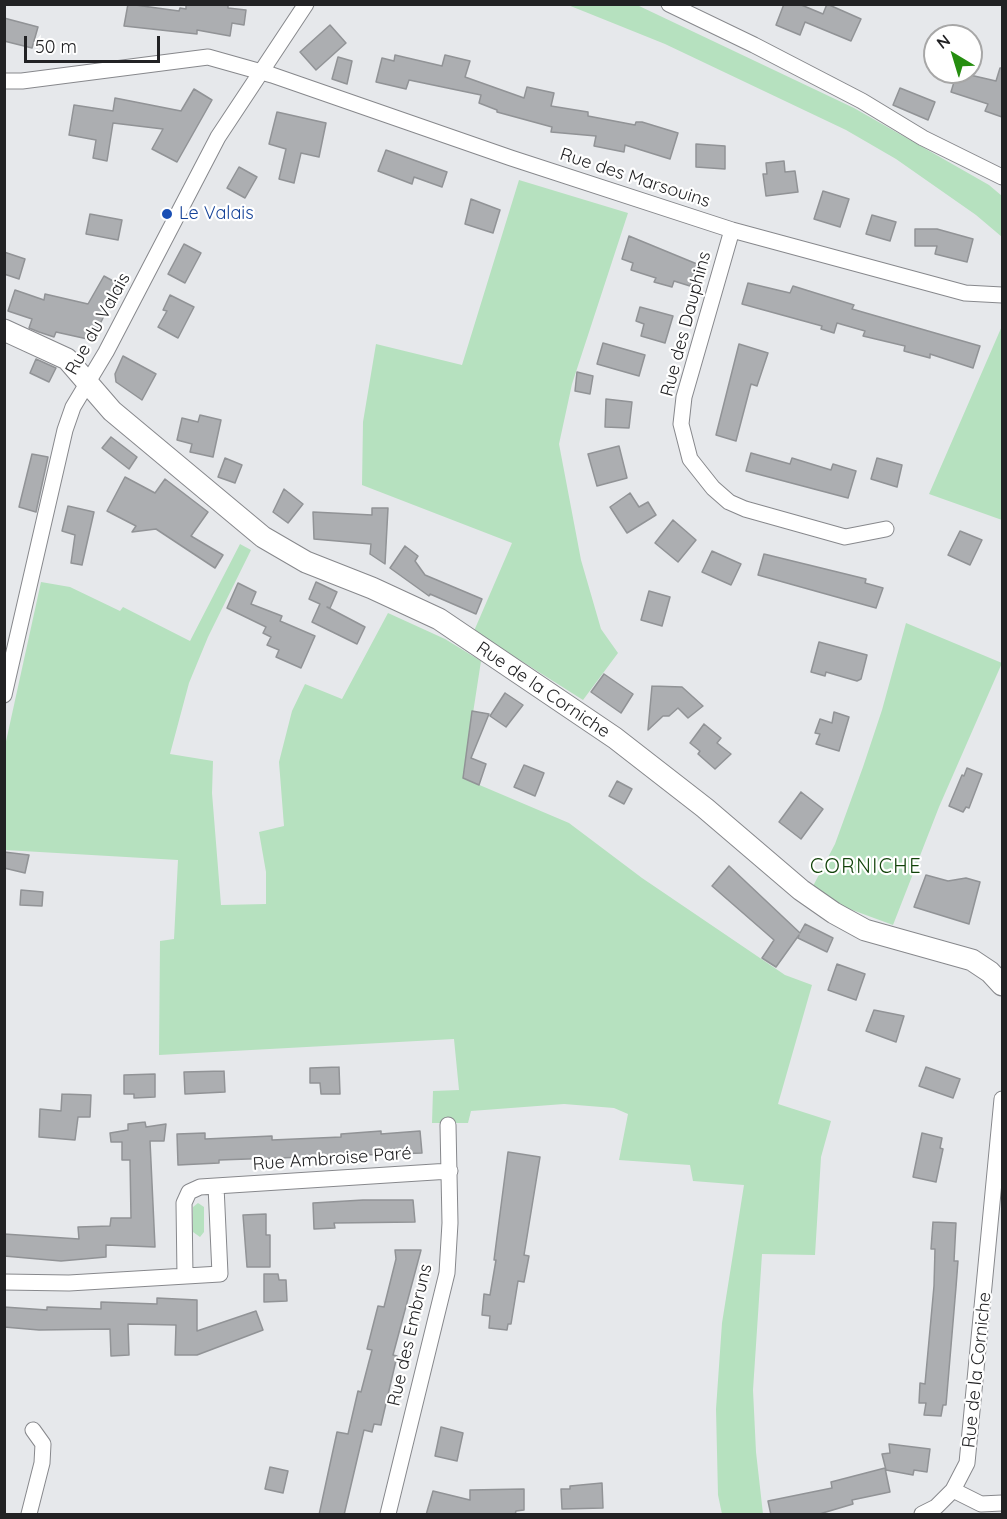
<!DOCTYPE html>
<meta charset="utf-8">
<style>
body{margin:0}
#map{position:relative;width:1007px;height:1519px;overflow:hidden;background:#e6e8eb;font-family:Quicksand,sans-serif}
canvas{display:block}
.frame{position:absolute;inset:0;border:6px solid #222224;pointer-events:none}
.north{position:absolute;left:923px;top:24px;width:60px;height:60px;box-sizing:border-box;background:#fff;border:2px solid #a7a7a7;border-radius:50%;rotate:322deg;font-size:16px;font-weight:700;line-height:24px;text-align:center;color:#222224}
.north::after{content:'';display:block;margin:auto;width:21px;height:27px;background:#268e10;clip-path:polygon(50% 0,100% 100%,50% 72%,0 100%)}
.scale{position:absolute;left:24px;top:36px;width:136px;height:27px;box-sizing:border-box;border:3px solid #222224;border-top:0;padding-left:8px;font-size:18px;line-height:21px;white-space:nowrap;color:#222224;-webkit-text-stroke:4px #fff;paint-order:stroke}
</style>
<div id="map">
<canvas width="1007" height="1519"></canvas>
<div class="frame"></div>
<div class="north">N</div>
<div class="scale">50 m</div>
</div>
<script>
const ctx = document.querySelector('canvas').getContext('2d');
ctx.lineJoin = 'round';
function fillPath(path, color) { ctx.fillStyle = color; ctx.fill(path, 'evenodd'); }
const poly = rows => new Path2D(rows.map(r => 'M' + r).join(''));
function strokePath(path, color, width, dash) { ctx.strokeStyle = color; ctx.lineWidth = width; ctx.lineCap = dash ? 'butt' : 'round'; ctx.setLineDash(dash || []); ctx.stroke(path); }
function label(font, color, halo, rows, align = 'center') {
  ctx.font = font + ' Quicksand,sans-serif'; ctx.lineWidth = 4.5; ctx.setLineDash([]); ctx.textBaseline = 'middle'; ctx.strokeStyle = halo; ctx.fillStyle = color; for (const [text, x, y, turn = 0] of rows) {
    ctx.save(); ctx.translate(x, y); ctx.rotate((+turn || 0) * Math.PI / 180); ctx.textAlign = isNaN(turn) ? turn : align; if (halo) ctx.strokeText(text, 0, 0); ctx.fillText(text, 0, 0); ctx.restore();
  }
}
const green = poly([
 [568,5,637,5,854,108,989,185,1002,196,1002,237,976,215,896,159,846,130,665,44],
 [519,180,628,213,572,384,559,444,581,560,601,629,618,653,583,700,474,631,512,543,362,485,363,422,376,344,462,365],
 [1002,326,1002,520,929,494],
 [240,544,251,550,208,637,189,683,170,754,213,761,212,793,221,905,266,904,266,872,259,832,284,826,279,762,292,711,305,684,342,699,388,613,445,639,481,661,463,778,569,823,642,878,785,975,812,985,778,1104,831,1121,821,1157,815,1255,762,1254,753,1390,756,1452,763,1514,722,1514,718,1495,716,1409,722,1323,744,1185,693,1181,690,1165,619,1160,628,1114,614,1108,564,1104,471,1111,468,1123,432,1123,433,1091,459,1090,454,1039,159,1055,160,941,174,939,178,860,5,850,5,746,41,582,70,587,120,611,123,607,190,641],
 [906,623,1002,663,939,807,893,925,844,907,812,888,835,844,863,767,882,710],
 [198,1203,204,1207,204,1232,200,1237,193,1232,193,1207]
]);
const building = poly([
 [128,4,179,11,180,8,186,9,186,4,228,4,228,8,246,10,244,25,232,23,230,36,197,30,197,34,124,26,128,4],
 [784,4,799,4,823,14,827,4,861,19,851,41,805,22,800,35,776,25,784,4],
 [4,18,38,27,32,48,4,41,4,18],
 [330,25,346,43,316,70,300,52,330,25],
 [395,55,442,66,445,55,470,61,465,77,524,98,527,87,554,93,551,106,588,112,588,116,635,125,636,122,642,122,678,133,670,159,625,145,624,152,594,146,596,136,551,132,552,127,497,112,497,110,479,103,481,95,409,80,406,89,376,82,382,58,394,61,395,55],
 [338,57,352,61,347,84,332,79,338,57],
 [1000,68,1002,68,1002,117,985,111,988,104,951,92,957,72,996,81,1000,68],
 [900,88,935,102,928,120,893,105,900,88],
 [194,89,212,100,177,162,152,149,163,129,113,123,107,161,93,158,96,140,69,135,74,105,113,111,115,98,181,111,194,89],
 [277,112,326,123,319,157,301,153,294,183,279,179,286,149,269,144,277,112],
 [696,144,725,146,725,169,696,167,696,144],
 [386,150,447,172,442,187,414,177,412,184,378,171,386,150],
 [784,161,785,172,795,171,798,192,766,196,763,174,767,174,766,163,784,161],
 [239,167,257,177,245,198,227,188,239,167],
 [823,191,849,199,840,227,814,219,823,191],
 [471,199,500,210,493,233,465,224,471,199],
 [90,214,122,220,118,240,86,234,90,214],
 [872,215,896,222,890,241,866,234,872,215],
 [915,229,937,229,973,239,967,262,935,254,937,246,915,246,915,229],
 [629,236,697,264,690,286,674,281,672,287,654,282,656,278,631,270,633,263,622,259,629,236],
 [184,244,201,253,185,283,168,274,184,244],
 [4,252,25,259,19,279,4,274,4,252],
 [104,276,124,287,113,308,109,306,92,340,56,332,54,337,39,332,29,328,32,319,8,311,15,290,44,300,45,294,88,304,104,276],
 [748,283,790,293,793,286,854,305,852,309,980,346,973,368,930,354,930,358,904,351,905,346,863,336,865,331,837,323,834,333,821,329,822,326,742,304,748,283],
 [170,295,194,307,178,338,158,327,167,311,163,310,170,295],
 [640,307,673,316,665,343,641,336,644,324,636,321,640,307],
 [603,343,645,355,639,376,597,364,603,343],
 [739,344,768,353,757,386,751,384,736,441,716,435,739,344],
 [123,356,156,374,142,400,116,382,115,374,123,356],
 [36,359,56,368,49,382,30,373,36,359],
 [577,372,593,376,590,394,575,391,577,372],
 [606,399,632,402,629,428,605,427,606,399],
 [200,415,221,420,213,457,190,452,192,444,177,440,182,418,198,422,200,415],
 [111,437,137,457,129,469,102,448,111,437],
 [619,446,627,478,597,486,588,454,619,446],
 [751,453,790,464,792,458,831,470,833,464,856,471,848,498,746,471,751,453],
 [32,454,48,457,36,512,19,507,32,454],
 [225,458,242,465,235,483,218,477,225,458],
 [877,458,902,465,897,487,871,479,877,458],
 [125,477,155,493,165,479,208,512,191,536,223,555,215,568,156,529,132,532,136,526,107,511,125,477],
 [284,489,303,504,288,523,273,512,284,489],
 [630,493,639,507,648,502,656,515,627,533,610,507,630,493],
 [68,506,94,512,82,565,71,563,75,535,62,531,68,506],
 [372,508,388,508,385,564,370,554,371,544,314,539,313,512,372,515,372,508],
 [673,520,696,540,678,562,655,543,673,520],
 [960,531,982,540,970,565,948,555,960,531],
 [405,546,418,556,415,561,425,575,482,599,476,614,430,594,429,596,390,568,405,546],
 [712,551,741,564,731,585,702,572,712,551],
 [764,554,866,579,865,583,883,588,876,608,758,575,764,554],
 [316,582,337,592,330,608,327,607,365,627,357,644,312,622,320,604,309,599,316,582],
 [238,583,256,592,251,604,282,616,280,621,315,636,301,668,276,657,279,650,267,645,271,637,263,633,266,627,227,608,238,583],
 [649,591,670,597,662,626,641,620,649,591],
 [819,642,867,655,861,679,857,681,826,672,825,676,811,672,819,642],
 [604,674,633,694,621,713,591,692,604,674],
 [652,686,682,687,703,706,688,718,678,708,669,716,663,716,648,730,652,686],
 [505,693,523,705,506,727,490,716,505,693],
 [472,711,489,714,471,758,486,764,479,785,463,778,472,711],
 [834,712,849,717,839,751,816,744,820,734,815,733,820,719,832,723,834,712],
 [704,724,721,738,717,743,731,754,715,769,698,754,700,751,690,743,704,724],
 [524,765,544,773,535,796,514,787,524,765],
 [967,768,982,774,969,808,966,807,963,812,949,806,962,775,964,776,967,768],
 [617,781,632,789,624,804,609,796,617,781],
 [801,792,823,809,801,839,779,822,801,792],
 [4,852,29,855,25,873,4,868,4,852],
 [729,866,800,933,805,924,833,938,827,952,798,938,799,935,776,967,762,958,774,940,712,886,729,866],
 [926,875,948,881,966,878,980,882,969,924,914,907,926,875],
 [21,890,43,892,42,906,20,905,21,890],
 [837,964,865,974,856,1000,828,990,837,964],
 [874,1010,904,1016,896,1042,866,1031,874,1010],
 [339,1067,340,1094,321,1094,320,1083,310,1083,310,1068,339,1067],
 [926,1067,960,1079,953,1098,919,1086,926,1067],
 [224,1071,225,1092,185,1094,184,1072,224,1071],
 [155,1074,155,1097,134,1098,134,1094,124,1094,124,1075,155,1074],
 [62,1094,91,1095,90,1117,78,1117,75,1140,39,1137,40,1109,61,1111,62,1094],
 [145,1122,146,1127,166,1124,164,1141,150,1141,155,1247,106,1245,106,1257,61,1261,4,1256,4,1234,79,1239,78,1227,110,1226,111,1218,131,1218,130,1160,122,1160,122,1142,111,1142,110,1133,128,1130,128,1124,145,1122],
 [381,1131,381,1134,420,1131,422,1153,219,1160,219,1163,178,1165,177,1134,205,1133,205,1139,272,1136,272,1140,341,1137,341,1134,381,1131],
 [922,1133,942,1138,940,1148,943,1149,936,1182,913,1177,922,1133],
 [508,1152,540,1157,524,1255,529,1256,524,1282,518,1281,511,1324,508,1324,507,1330,489,1328,490,1316,482,1315,484,1294,490,1295,496,1260,494,1260,508,1152],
 [363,1200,413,1200,415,1222,334,1223,335,1228,314,1229,313,1203,363,1200],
 [266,1214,266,1235,270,1235,270,1267,247,1267,243,1215,266,1214],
 [933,1222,956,1223,954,1261,958,1261,956,1287,946,1405,943,1405,941,1416,924,1415,926,1403,919,1403,920,1383,925,1384,934,1286,935,1249,931,1249,933,1222],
 [395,1250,421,1250,393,1355,397,1356,381,1425,374,1424,372,1432,364,1430,344,1515,319,1515,337,1432,348,1434,358,1391,361,1392,372,1350,367,1349,378,1306,384,1307,396,1259,395,1250],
 [264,1274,278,1274,279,1280,286,1280,287,1301,264,1302,264,1274],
 [157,1298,197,1300,197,1331,256,1311,263,1330,197,1355,175,1355,176,1325,128,1324,129,1355,111,1356,110,1329,39,1330,4,1327,4,1307,47,1310,47,1307,101,1309,101,1302,157,1304,157,1298],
 [441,1427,463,1433,457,1461,435,1456,441,1427],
 [889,1444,930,1449,927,1472,914,1470,913,1475,886,1470,882,1454,890,1453,889,1444],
 [270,1467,288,1471,283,1493,265,1489,270,1467],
 [885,1468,890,1492,852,1500,853,1504,816,1515,771,1515,768,1501,832,1488,831,1482,885,1468],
 [602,1483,603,1508,562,1509,561,1489,570,1489,570,1486,602,1483],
 [524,1489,524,1510,516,1511,515,1515,426,1515,433,1491,470,1500,470,1490,524,1489]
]);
const street = poly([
 [669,4,754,45,862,101,923,138,1002,177],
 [4,81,22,81,208,57,272,75,511,158,732,230,965,293,1002,295],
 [732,230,684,397,681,424,690,459,713,488,729,502,745,509,845,537,886,529],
 [4,695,65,430,73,407,106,352,218,137,306,4],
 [185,1276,184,1203,189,1192,200,1187,450,1171],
 [4,1282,69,1283,220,1274,216,1186],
 [953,1490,981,1504,1002,1503],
 [29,1514,42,1463,43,1444,33,1430],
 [388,1514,447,1273,450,1223,448,1125],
 [922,1514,936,1507,953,1490,967,1463,1002,1099]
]);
const secondary = poly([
 [4,330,67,359,112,411,263,537,306,562,372,588,439,619,615,738,705,808,801,890,834,913,865,930,972,960,990,972,1002,985]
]);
const markers = [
 [167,214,6,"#1a4fb4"]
];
const streetNames = [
 ["Rue des Marsouins",635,178,18],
 ["Rue du Valais",98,324,-61],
 ["Rue des Dauphins",686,324,-75],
 ["Rue de la Corniche",543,690,34],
 ["Rue Ambroise Paré",332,1159,-4],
 ["Rue des Embruns",410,1335,-77],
 ["Rue de la Corniche",977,1370,-84]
];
const transitNames = [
 ["Le Valais",179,214]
];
const neighbourhoodNames = [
 ["CORNICHE",866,867]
];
fillPath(green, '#b6e1bf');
fillPath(building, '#acaeb1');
strokePath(building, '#919396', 1.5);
strokePath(street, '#87888c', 17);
strokePath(secondary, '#87888c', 23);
strokePath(street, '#fff', 15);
strokePath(secondary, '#fff', 21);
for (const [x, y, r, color] of markers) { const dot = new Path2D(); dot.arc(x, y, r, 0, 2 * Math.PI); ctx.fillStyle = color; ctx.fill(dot); strokePath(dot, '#fff', 2); }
label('18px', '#222224', '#fff', streetNames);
label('18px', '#164399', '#fff', transitNames, 'left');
ctx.letterSpacing = '1.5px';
label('20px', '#12430a', '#fff', neighbourhoodNames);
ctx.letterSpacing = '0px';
</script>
